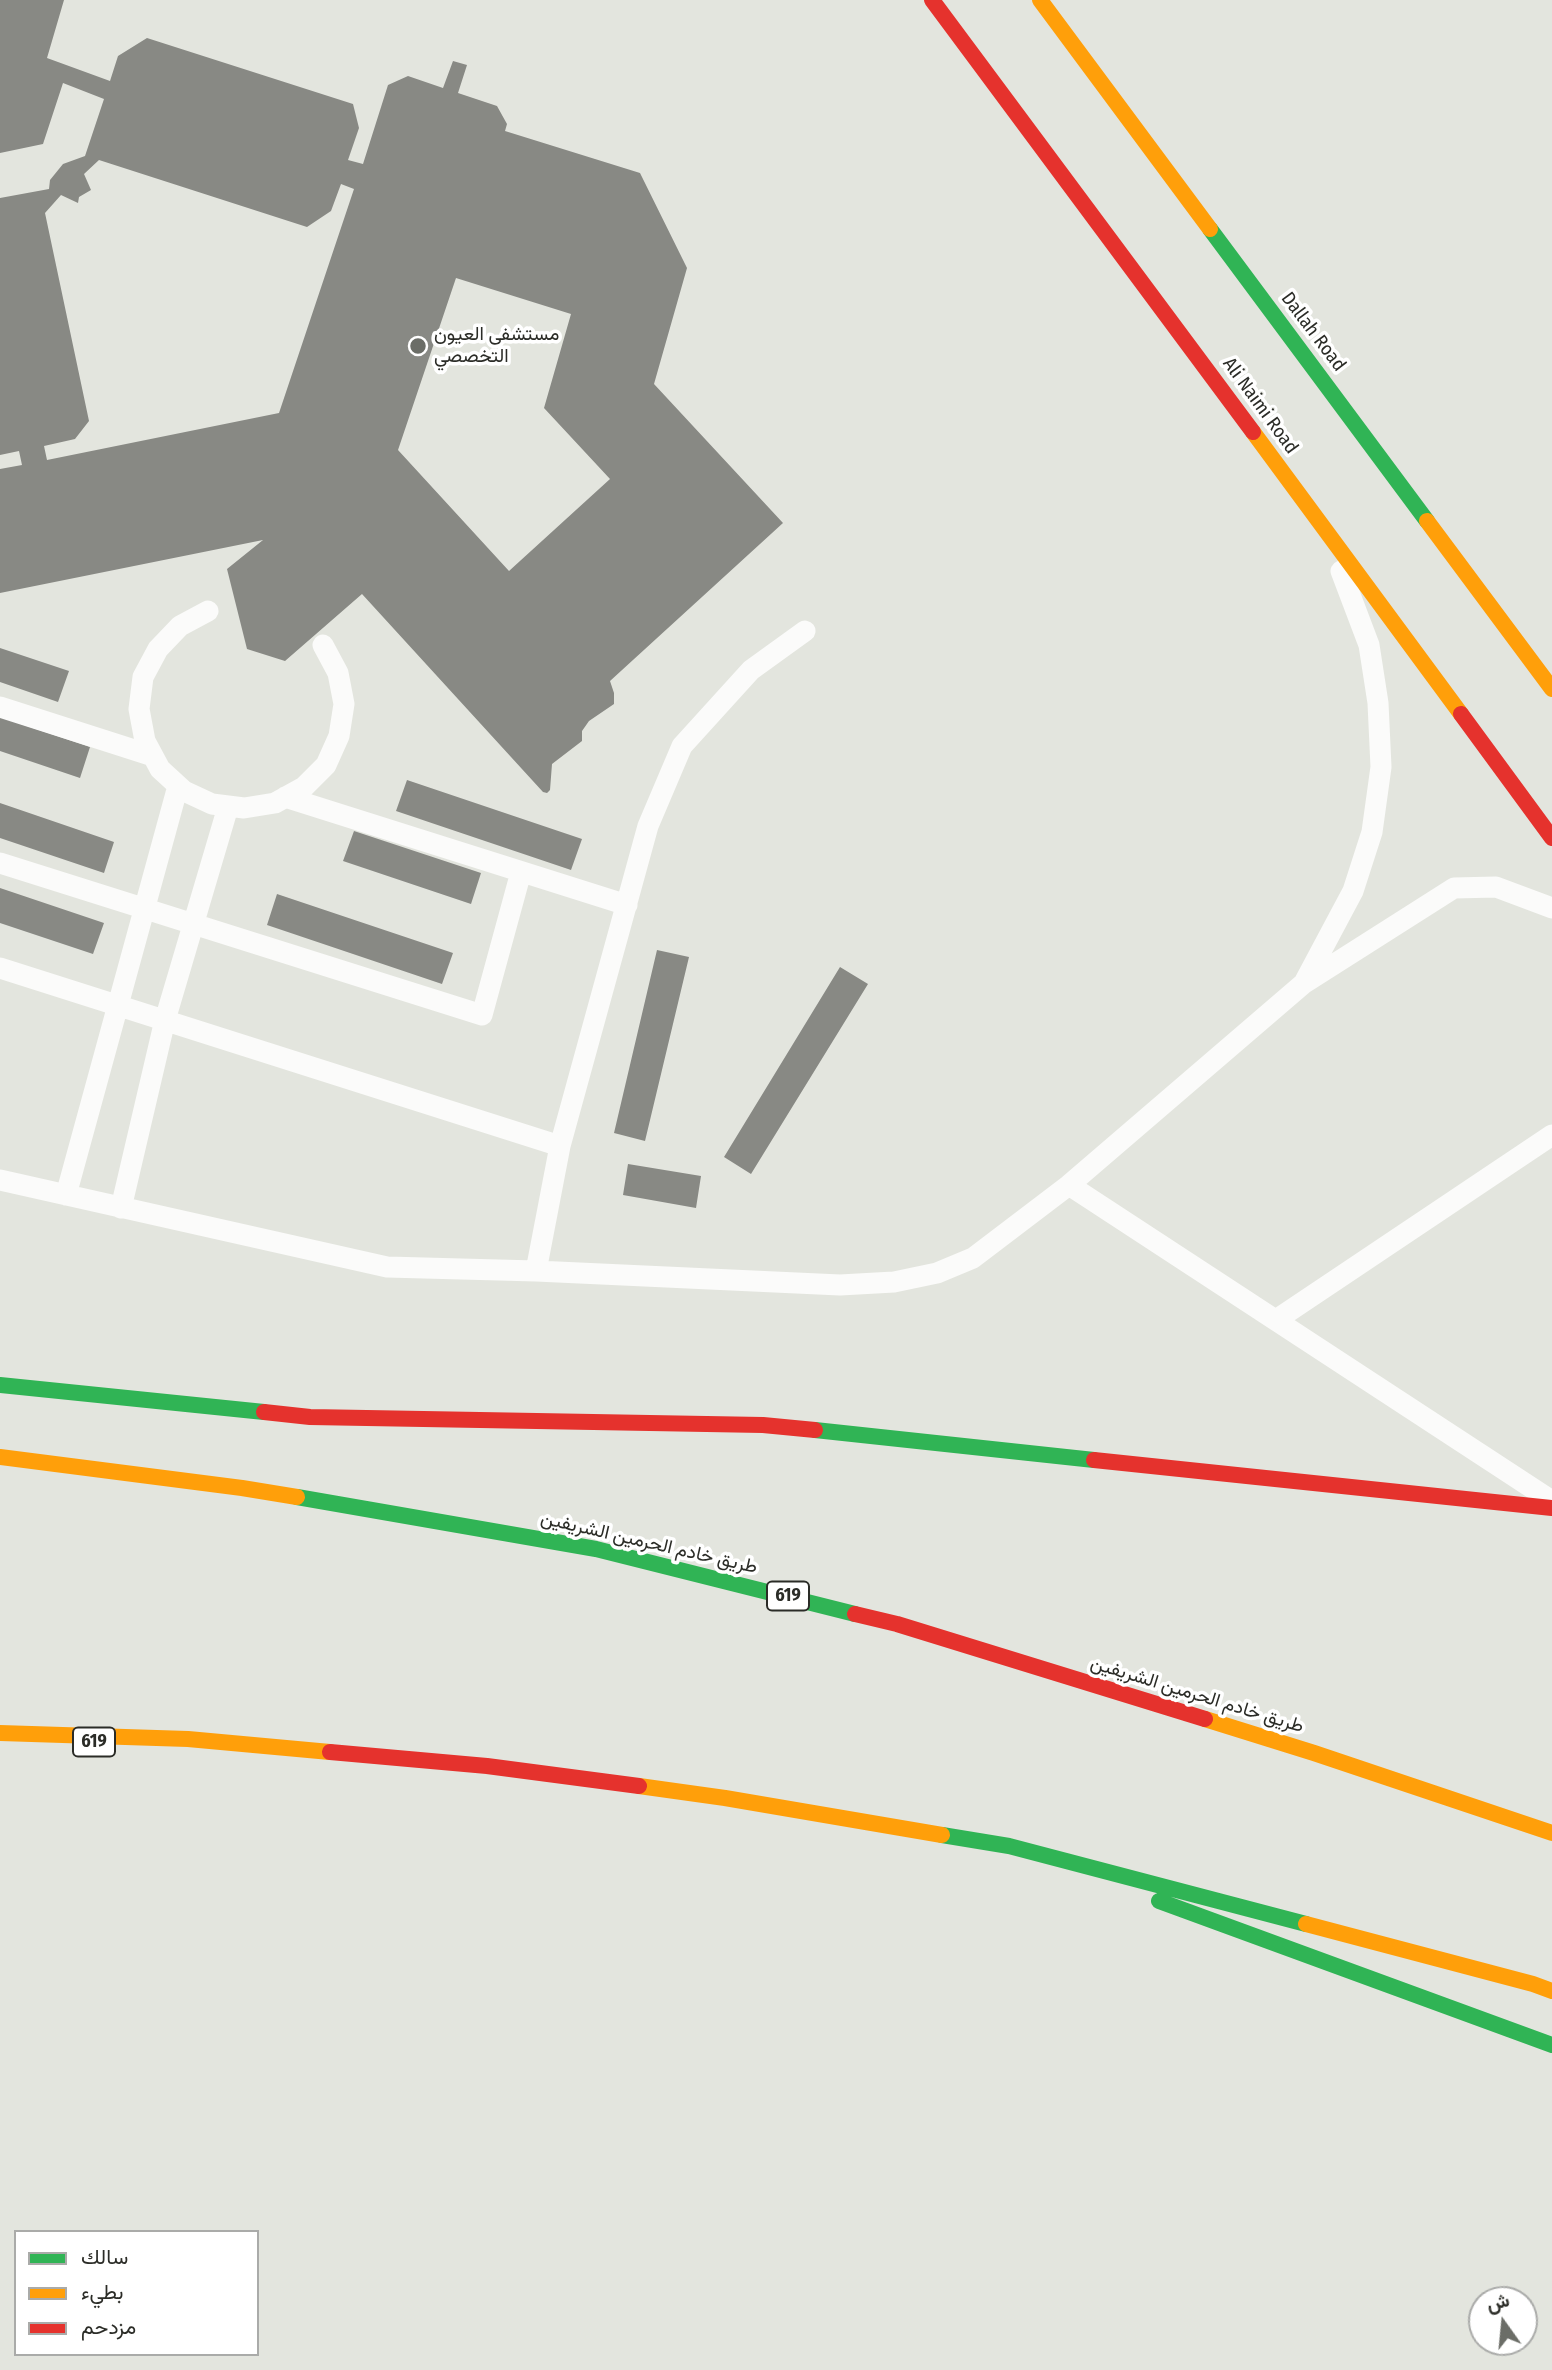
<!DOCTYPE html>
<meta charset="utf-8">
<style>
body{margin:0}
#map{position:relative;width:1552px;height:2370px;overflow:hidden;background:#e3e5de;font-family:"Fira Sans Condensed",Vazirmatn,sans-serif}
canvas{display:block}
.legend{position:absolute;left:14px;top:2230px;width:245px;height:126px;box-sizing:border-box;background:#fff;border:2px solid #aaaba9;margin:0;padding:9px 12px;list-style:none;font-size:21px;color:#2b2c27}
.legend li{display:flex;align-items:center;gap:14px;height:35px}
.legend b{width:35px;border:2px solid #aaaba9}
.north{position:absolute;left:1468px;top:2286px;width:70px;height:70px;box-sizing:border-box;background:#fff;border:2px solid #aaaba9;border-radius:50%;rotate:345deg;font-size:19px;font-weight:700;line-height:28px;text-align:center;color:#2b2c27}
.north::after{content:'';display:block;margin:auto;width:24px;height:32px;background:#6b6d67;clip-path:polygon(50% 0,100% 100%,50% 72%,0 100%)}
</style>
<div id="map">
<canvas width="1552" height="2370"></canvas>
<ul class="legend">
<li><b style="height:9px;background:#30b455"></b>سالك</li>
<li><b style="height:9px;background:#ff9f0a"></b>بطيء</li>
<li><b style="height:9px;background:#e5322d"></b>مزدحم</li>
</ul>
<div class="north">ش</div>
</div>
<script>
const ctx = document.querySelector('canvas').getContext('2d');
ctx.lineJoin = 'round';
function fillPath(path, color) { ctx.fillStyle = color; ctx.fill(path, 'evenodd'); }
const poly = rows => new Path2D(rows.map(r => 'M' + r).join(''));
function strokePath(path, color, width, dash) { ctx.strokeStyle = color; ctx.lineWidth = width; ctx.lineCap = dash ? 'butt' : 'round'; ctx.setLineDash(dash || []); ctx.stroke(path); }
function label(font, color, halo, rows, align = 'center') {
  ctx.font = font + ' "Fira Sans Condensed",Vazirmatn,sans-serif'; ctx.lineWidth = 7; ctx.setLineDash([]); ctx.textBaseline = 'middle'; ctx.strokeStyle = halo; ctx.fillStyle = color; for (const [text, x, y, turn = 0] of rows) {
    ctx.save(); ctx.translate(x, y); ctx.rotate((+turn || 0) * Math.PI / 180); ctx.textAlign = isNaN(turn) ? turn : align; if (halo) ctx.strokeText(text, 0, 0); ctx.fillText(text, 0, 0); ctx.restore();
  }
}
const building = poly([
 [0,0,64,0,47,58,110,81,118,56,147,38,353,104,359,128,348,160,363,164,388,85,408,76,443,88,453,61,467,65,458,93,497,106,507,124,505,131,640,173,687,268,654,384,783,523,610,681,614,693,614,704,589,721,582,731,582,741,552,764,550,790,547,793,543,792,362,594,285,661,247,649,227,569,263,540,0,593,0,469,22,465,19,451,0,455,0,198,49,189,50,180,63,164,85,156,104,99,63,83,43,144,0,153],
 [99,160,307,227,331,211,341,184,354,189,279,413,47,460,44,446,75,439,89,421,45,213,61,195,78,203,79,197,91,190,84,174],
 [456,278,571,314,544,408,610,479,509,571,398,450],
 [0,648,69,671,58,702,0,682],
 [0,717,90,747,80,778,0,751],
 [407,780,582,839,571,870,396,811],
 [0,803,114,842,104,873,0,838],
 [354,831,481,873,471,904,343,861],
 [0,888,104,923,93,954,0,923],
 [277,894,453,953,442,984,267,925],
 [657,950,689,957,645,1141,614,1133],
 [840,967,868,984,751,1174,724,1157],
 [628,1164,701,1176,696,1208,623,1195]
]);
const lane = poly([
 [208,611,180,626,158,649,143,677,139,709,145,741,160,769,184,791,212,804,244,808,275,803,304,787,326,765,339,736,344,704,338,673,323,645],
 [0,707,153,756],
 [285,797,627,905],
 [0,863,482,1015,521,872],
 [0,968,560,1146],
 [1304,983,1353,891,1372,832,1381,767,1378,703,1369,645,1341,571],
 [0,1180,387,1267,536,1271,840,1285,894,1282,937,1273,973,1258,1069,1185,1303,984,1454,888,1496,887,1552,908],
 [1069,1185,1552,1501],
 [66,1195,178,786],
 [121,1208,165,1020,228,807],
 [536,1271,560,1146,648,826,682,746,751,670,805,631],
 [1276,1320,1552,1135]
]);
const fast = poly([
 [1210,229,1427,521],
 [0,1385,264,1412],
 [815,1430,1094,1460],
 [297,1497,596,1549,855,1614],
 [942,1835,1009,1846,1306,1924],
 [1159,1901,1552,2045]
]);
const slow = poly([
 [1040,0,1210,229],
 [1253,432,1461,714],
 [1427,521,1552,689],
 [0,1457,242,1488,297,1497],
 [1205,1719,1314,1753,1552,1833],
 [0,1733,188,1739,330,1752],
 [639,1786,725,1798,942,1835],
 [1306,1924,1533,1984,1552,1991]
]);
const jam = poly([
 [932,0,1253,432],
 [1461,714,1552,838],
 [264,1412,310,1417,763,1425,815,1430],
 [1094,1460,1552,1508],
 [855,1614,897,1624,1205,1719],
 [330,1752,487,1766,639,1786]
]);
const markers = [
 [418,346,9,"#6b6d67"]
];
const shields = [
 [788,1596,42],
 [94,1742,42]
];
const shieldNames = [
 ["619",788,1596],
 ["619",94,1742]
];
const streetNames = [
 ["Dallah Road",1313,332,53],
 ["Ali Naimi Road",1260,406,54],
 ["طريق خادم الحرمين الشريفين",649,1543,13],
 ["طريق خادم الحرمين الشريفين",1197,1695,17]
];
const poiNames = [
 ["مستشفى العيون",434,335],
 ["التخصصي",434,357]
];
fillPath(building, '#888984');
strokePath(lane, '#fbfbfa', 21);
strokePath(fast, '#30b455', 16);
strokePath(slow, '#ff9f0a', 16);
strokePath(jam, '#e5322d', 16);
for (const [x, y, r, color] of markers) { const dot = new Path2D(); dot.arc(x, y, r, 0, 2 * Math.PI); ctx.fillStyle = color; ctx.fill(dot); strokePath(dot, '#fff', 2.5); }
for (const [x, y, w] of shields) { const box = new Path2D(); box.roundRect(x - w / 2, y - 14.5, w, 29, 5); ctx.fillStyle = '#fff'; ctx.fill(box); strokePath(box, '#2b2c27', 2); }
label('bold 18px', '#2b2c27', null, shieldNames);
label('19px', '#2b2c27', '#fff', streetNames);
label('19px', '#2b2c27', '#fff', poiNames, 'left');
</script>
